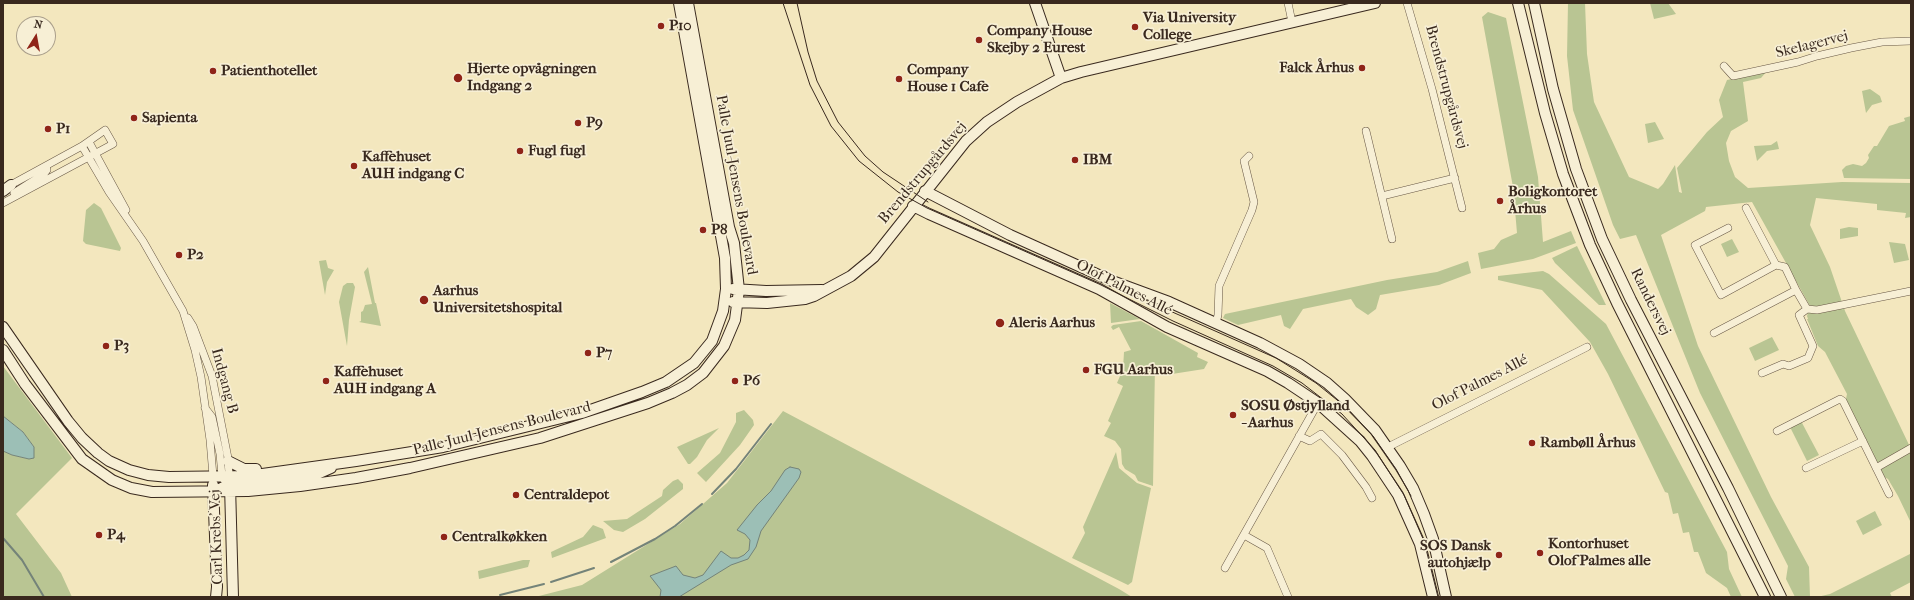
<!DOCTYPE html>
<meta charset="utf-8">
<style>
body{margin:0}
#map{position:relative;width:1914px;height:600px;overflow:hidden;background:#f3e7be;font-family:"IM FELL French Canon",serif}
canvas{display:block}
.frame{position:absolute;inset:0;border:4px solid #39291e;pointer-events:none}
.north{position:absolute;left:16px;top:16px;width:40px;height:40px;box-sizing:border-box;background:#f7efd5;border:1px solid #aba08c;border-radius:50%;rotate:11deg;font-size:11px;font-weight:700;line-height:16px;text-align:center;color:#39291e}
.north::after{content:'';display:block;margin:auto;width:14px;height:18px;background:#8f2418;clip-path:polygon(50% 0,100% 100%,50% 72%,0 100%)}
</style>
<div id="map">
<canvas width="1914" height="600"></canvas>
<div class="frame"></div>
<div class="north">N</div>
</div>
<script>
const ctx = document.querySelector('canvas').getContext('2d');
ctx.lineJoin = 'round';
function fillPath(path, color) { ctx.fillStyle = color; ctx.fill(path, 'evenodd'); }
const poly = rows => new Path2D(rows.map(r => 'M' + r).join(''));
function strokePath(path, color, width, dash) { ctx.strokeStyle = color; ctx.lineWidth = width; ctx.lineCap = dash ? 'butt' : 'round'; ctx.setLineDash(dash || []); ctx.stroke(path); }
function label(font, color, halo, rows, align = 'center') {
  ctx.font = font + ' "IM FELL French Canon",serif'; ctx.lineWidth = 3.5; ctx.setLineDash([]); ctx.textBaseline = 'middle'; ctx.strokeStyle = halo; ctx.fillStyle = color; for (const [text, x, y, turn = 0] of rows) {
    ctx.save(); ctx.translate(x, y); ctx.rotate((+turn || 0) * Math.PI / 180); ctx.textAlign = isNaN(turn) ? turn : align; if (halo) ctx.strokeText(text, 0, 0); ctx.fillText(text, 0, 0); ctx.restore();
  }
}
const green = poly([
 [1568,3,1585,3,1587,54,1594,102,1629,177,1658,189,1663,184,1675,165,1679,192,1685,194,1682,193,1677,168,1707,132,1723,117,1719,100,1727,80,1767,71,1761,78,1743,82,1748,121,1731,131,1726,143,1729,161,1735,177,1748,188,1842,182,1911,183,1911,217,1905,218,1906,213,1877,210,1877,204,1816,198,1810,225,1830,267,1845,311,1911,449,1911,523,1898,496,1888,479,1884,477,1849,406,1846,399,1847,394,1825,352,1818,346,1807,319,1808,319,1807,316,1810,306,1752,202,1706,207,1705,211,1661,235,1698,346,1771,497,1809,567,1810,597,1795,597,1786,579,1788,566,1700,393,1636,235,1620,239,1613,225,1573,110,1567,56],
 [1650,3,1668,3,1676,14,1654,19],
 [1488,12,1506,18,1538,177,1543,242,1571,231,1576,243,1533,259,1481,269,1478,253,1494,249,1501,240,1517,233,1513,187,1482,17],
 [1870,89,1880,96,1882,102,1872,105,1866,113,1862,91],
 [1911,116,1911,179,1844,178,1842,170,1846,166,1853,164,1862,166,1866,163,1869,158,1868,155,1874,146,1877,146,1889,126,1905,121,1904,118],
 [1655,122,1664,139,1648,143,1645,124],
 [1777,141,1779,149,1767,151,1757,161,1754,146,1771,145],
 [94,203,101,208,121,248,120,251,86,244,83,241,86,210],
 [1849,227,1858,228,1858,236,1840,239,1840,229],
 [1732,239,1739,252,1727,257,1721,244],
 [1889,242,1905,244,1909,260,1894,263],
 [1577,246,1606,305,1599,305,1555,263,1552,258],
 [326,260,328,268,334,270,327,282,325,295,319,261],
 [1468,261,1471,273,1439,285,1380,295,1376,309,1368,315,1356,307,1351,299,1303,309,1290,329,1284,326,1281,315,1238,325,1223,318,1225,314,1387,280,1437,272],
 [368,267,375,303,376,303,381,326,359,322,361,321,361,312,363,311,365,305,372,304,364,272],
 [1543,271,1549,274,1606,324,1727,552,1729,569,1742,597,1731,597,1727,588,1706,573,1698,552,1694,552,1689,532,1683,533,1678,513,1673,514,1668,493,1665,492,1608,374,1590,342,1542,290,1498,280,1498,276],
 [347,283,353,283,355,287,349,320,347,346,339,302,343,286],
 [1110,303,1140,319,1111,323],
 [1141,321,1198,353,1197,357,1208,362,1204,369,1172,374,1155,365,1153,486,1138,481,1135,475,1125,469,1122,464,1121,449,1115,441,1104,436,1111,423,1108,421,1123,386,1117,383,1123,369,1124,352,1131,350,1119,327,1113,330,1111,327,1113,325],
 [1772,337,1779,350,1755,361,1749,348],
 [3,366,72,458,16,514,61,573,72,597,3,597,3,451,12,455,29,459,34,457,34,447,23,432,3,416],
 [744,410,753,420,754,425,740,445,706,482,697,473,720,453,736,422,736,413],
 [783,411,1119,589,1132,597,535,597,582,585,680,524,727,483],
 [1801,421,1819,455,1807,461,1790,427],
 [719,428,707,440,697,457,690,464,688,464,677,447],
 [1116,452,1119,468,1137,483,1151,488,1132,582,1128,585,1072,558,1085,533,1083,527],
 [678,479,683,484,683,489,645,519,623,532,614,530,603,521,627,519,662,496,663,490,673,481],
 [1875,511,1882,525,1863,535,1856,521],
 [593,525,603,529,606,538,552,558,551,552,583,537],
 [1910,554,1911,582,1890,593,1892,597,1817,597,1830,594],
 [523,560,530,560,528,567,479,579,478,571]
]);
const water = poly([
 [3,416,23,432,34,447,34,458,29,459,12,455,3,451,3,416],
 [790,467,799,469,801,472,799,478,761,531,756,547,748,559,731,565,679,597,660,597,661,590,650,576,676,566,683,575,695,578,703,575,721,551,731,558,738,558,744,555,749,550,750,540,745,534,737,530,757,505,771,491,785,470,790,467]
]);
const stream = poly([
 [712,494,736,469,771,424],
 [3,538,22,560,44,597],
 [611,562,655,539,675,526,702,504],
 [551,582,594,568],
 [500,595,544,584]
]);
const street = poly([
 [1288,3,1292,22],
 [1407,3,1432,89,1462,208],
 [1724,66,1733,76,1798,62,1817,56,1851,48,1882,42,1911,41],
 [1366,131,1392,239],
 [89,142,126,210],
 [82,146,109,192,143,241,183,311,195,350,201,377,210,440,213,476],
 [14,193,44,174,47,170,46,166],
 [1382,196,1455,178],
 [3,203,113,144,105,130,82,146,7,187],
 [1746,208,1776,265],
 [1728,228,1695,245,1721,295,1776,265,1785,267,1796,290],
 [188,318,193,326,212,376,228,458,229,476],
 [1216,323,1218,315,1219,286,1252,210,1254,202,1244,161,1249,156],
 [1714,333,1796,290,1807,309,1817,310,1911,291],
 [1762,373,1783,364,1789,366,1808,358,1813,346,1799,315,1807,309],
 [205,408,212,417,220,454,222,476,224,480],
 [1777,431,1840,399,1843,401,1889,494],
 [1299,436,1310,441,1321,434,1342,455,1366,487,1372,498],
 [1388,447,1587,347],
 [1806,468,1863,441],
 [1876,468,1911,448],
 [1244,535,1267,548,1288,597],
 [1225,568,1318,403]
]);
const secondary = poly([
 [1035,3,1061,78],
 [1518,3,1545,113,1563,174,1590,245,1617,303,1765,597],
 [1534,3,1553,89,1576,169,1602,239,1631,300,1728,488,1781,597],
 [3,191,11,185],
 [925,191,1010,235,1112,281,1169,302,1260,343,1299,364,1327,383,1345,399,1375,430,1400,466,1413,488,1424,514,1433,539,1446,597],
 [913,206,929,214,1099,289,1167,327,1267,371,1288,383,1318,403,1360,441,1372,456,1398,495,1420,544,1433,597],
 [733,289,766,291,822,290],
 [733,302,767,303,805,299,814,296,851,276,874,257,966,141,987,122,1017,102,1061,78,1081,72,1375,3],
 [3,327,68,421,82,438,98,453,109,461,129,470,148,475,169,477,248,476,356,461,443,447,582,413,642,392,666,382,694,363,712,341,723,311,726,289,725,258,679,3],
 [3,350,25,384,82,459,112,480,131,488,152,492,248,491,300,486,356,478,410,468,540,438,648,403,672,393,687,385,703,373,724,346,735,320,739,290,734,243,729,227,688,3],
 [228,461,244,469,256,469],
 [213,485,217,587,216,597],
 [230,485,233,597],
 [215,491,230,484,285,480,315,475,331,468]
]);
const tram = poly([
 [783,3,810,85,831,126,859,161,898,192,927,208,1099,284,1173,321,1273,366,1302,383,1342,414,1375,450,1404,495,1424,541,1438,597],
 [797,3,808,52,817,81,838,122,865,156,883,172,928,202],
 [1125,291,1276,358,1316,383,1347,408,1373,436,1396,469,1411,496]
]);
const markers = [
 [661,26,4,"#8f2418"],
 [1135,27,4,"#8f2418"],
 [979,40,4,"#8f2418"],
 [1362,68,4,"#8f2418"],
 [213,71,4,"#8f2418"],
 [458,78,5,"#8f2418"],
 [899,79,4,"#8f2418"],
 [134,118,4,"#8f2418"],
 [578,123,4,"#8f2418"],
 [48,129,4,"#8f2418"],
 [520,151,4,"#8f2418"],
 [1075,160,4,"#8f2418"],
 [354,166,4,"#8f2418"],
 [1500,201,4,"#8f2418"],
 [703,230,4,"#8f2418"],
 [179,255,4,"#8f2418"],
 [424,300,5,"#8f2418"],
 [1000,323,5,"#8f2418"],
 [106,346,4,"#8f2418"],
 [588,353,4,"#8f2418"],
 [1086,370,4,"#8f2418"],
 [326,381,4,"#8f2418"],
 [735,381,4,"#8f2418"],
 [1233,415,4,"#8f2418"],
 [1532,443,4,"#8f2418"],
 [516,495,4,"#8f2418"],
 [99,535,4,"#8f2418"],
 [444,537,4,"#8f2418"],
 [1540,553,4,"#8f2418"],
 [1499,555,4,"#8f2418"]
];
const poiNames = [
 ["Via University",1143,18],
 ["College",1143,35],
 ["P10",669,26],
 ["Company House",987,31],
 ["Skejby 2 Eurest",987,48],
 ["Falck Århus",1354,68,"right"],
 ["Hjerte opvågningen",467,69],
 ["Indgang 2",467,86],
 ["Company",907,70],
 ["House 1 Cafe",907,87],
 ["Patienthotellet",221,71],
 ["Sapienta",142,118],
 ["P9",586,123],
 ["P1",56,129],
 ["Fugl fugl",528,151],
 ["Kaffehuset",362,157],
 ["AUH indgang C",362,174],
 ["IBM",1083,160],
 ["Boligkontoret",1508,192],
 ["Århus",1508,209],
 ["P8",711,230],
 ["P2",187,255],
 ["Aarhus",433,291],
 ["Universitetshospital",433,308],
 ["Aleris Aarhus",1009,323],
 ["P3",114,346],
 ["P7",596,353],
 ["FGU Aarhus",1094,370],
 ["Kaffehuset",334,372],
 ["AUH indgang A",334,389],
 ["P6",743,381],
 ["SOSU Østjylland",1241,406],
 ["- Aarhus",1241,423],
 ["Rambøll Århus",1540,443],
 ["Centraldepot",524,495],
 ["P4",107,535],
 ["Centralkøkken",452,537],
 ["Kontorhuset",1548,544],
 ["Olof Palmes alle",1548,561],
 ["SOS Dansk",1491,546,"right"],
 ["autohjælp",1491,563,"right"]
];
const streetNames = [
 ["Skelagervej",1812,45,-14],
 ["Brendstrupgårdsvej",1446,87,75],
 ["Brendstrupgårdsvej",923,173,-50],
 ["Palle Juul-Jensens Boulevard",736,185,80],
 ["Olof Palmes Allé",1124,288,27],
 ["Randersvej",1650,302,64],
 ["Indgang B",224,381,75],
 ["Olof Palmes Allé",1480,383,-27],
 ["Palle Juul-Jensens Boulevard",502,429,-14],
 ["Carl Krebs' Vej",217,537,-92]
];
fillPath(green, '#b9c593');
fillPath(water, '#9cbfb6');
strokePath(water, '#748379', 1);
strokePath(stream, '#748379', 2);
strokePath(street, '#685846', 8);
strokePath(secondary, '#39291e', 12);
strokePath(street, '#f7efd5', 7);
strokePath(secondary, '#f7efd5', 10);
strokePath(tram, '#39291e', 1);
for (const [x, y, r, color] of markers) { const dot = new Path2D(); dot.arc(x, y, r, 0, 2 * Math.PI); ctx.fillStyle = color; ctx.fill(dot); strokePath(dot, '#f7efd5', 1.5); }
label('bold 15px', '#39291e', '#f7efd5', poiNames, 'left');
label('15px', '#39291e', '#f7efd5', streetNames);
</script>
